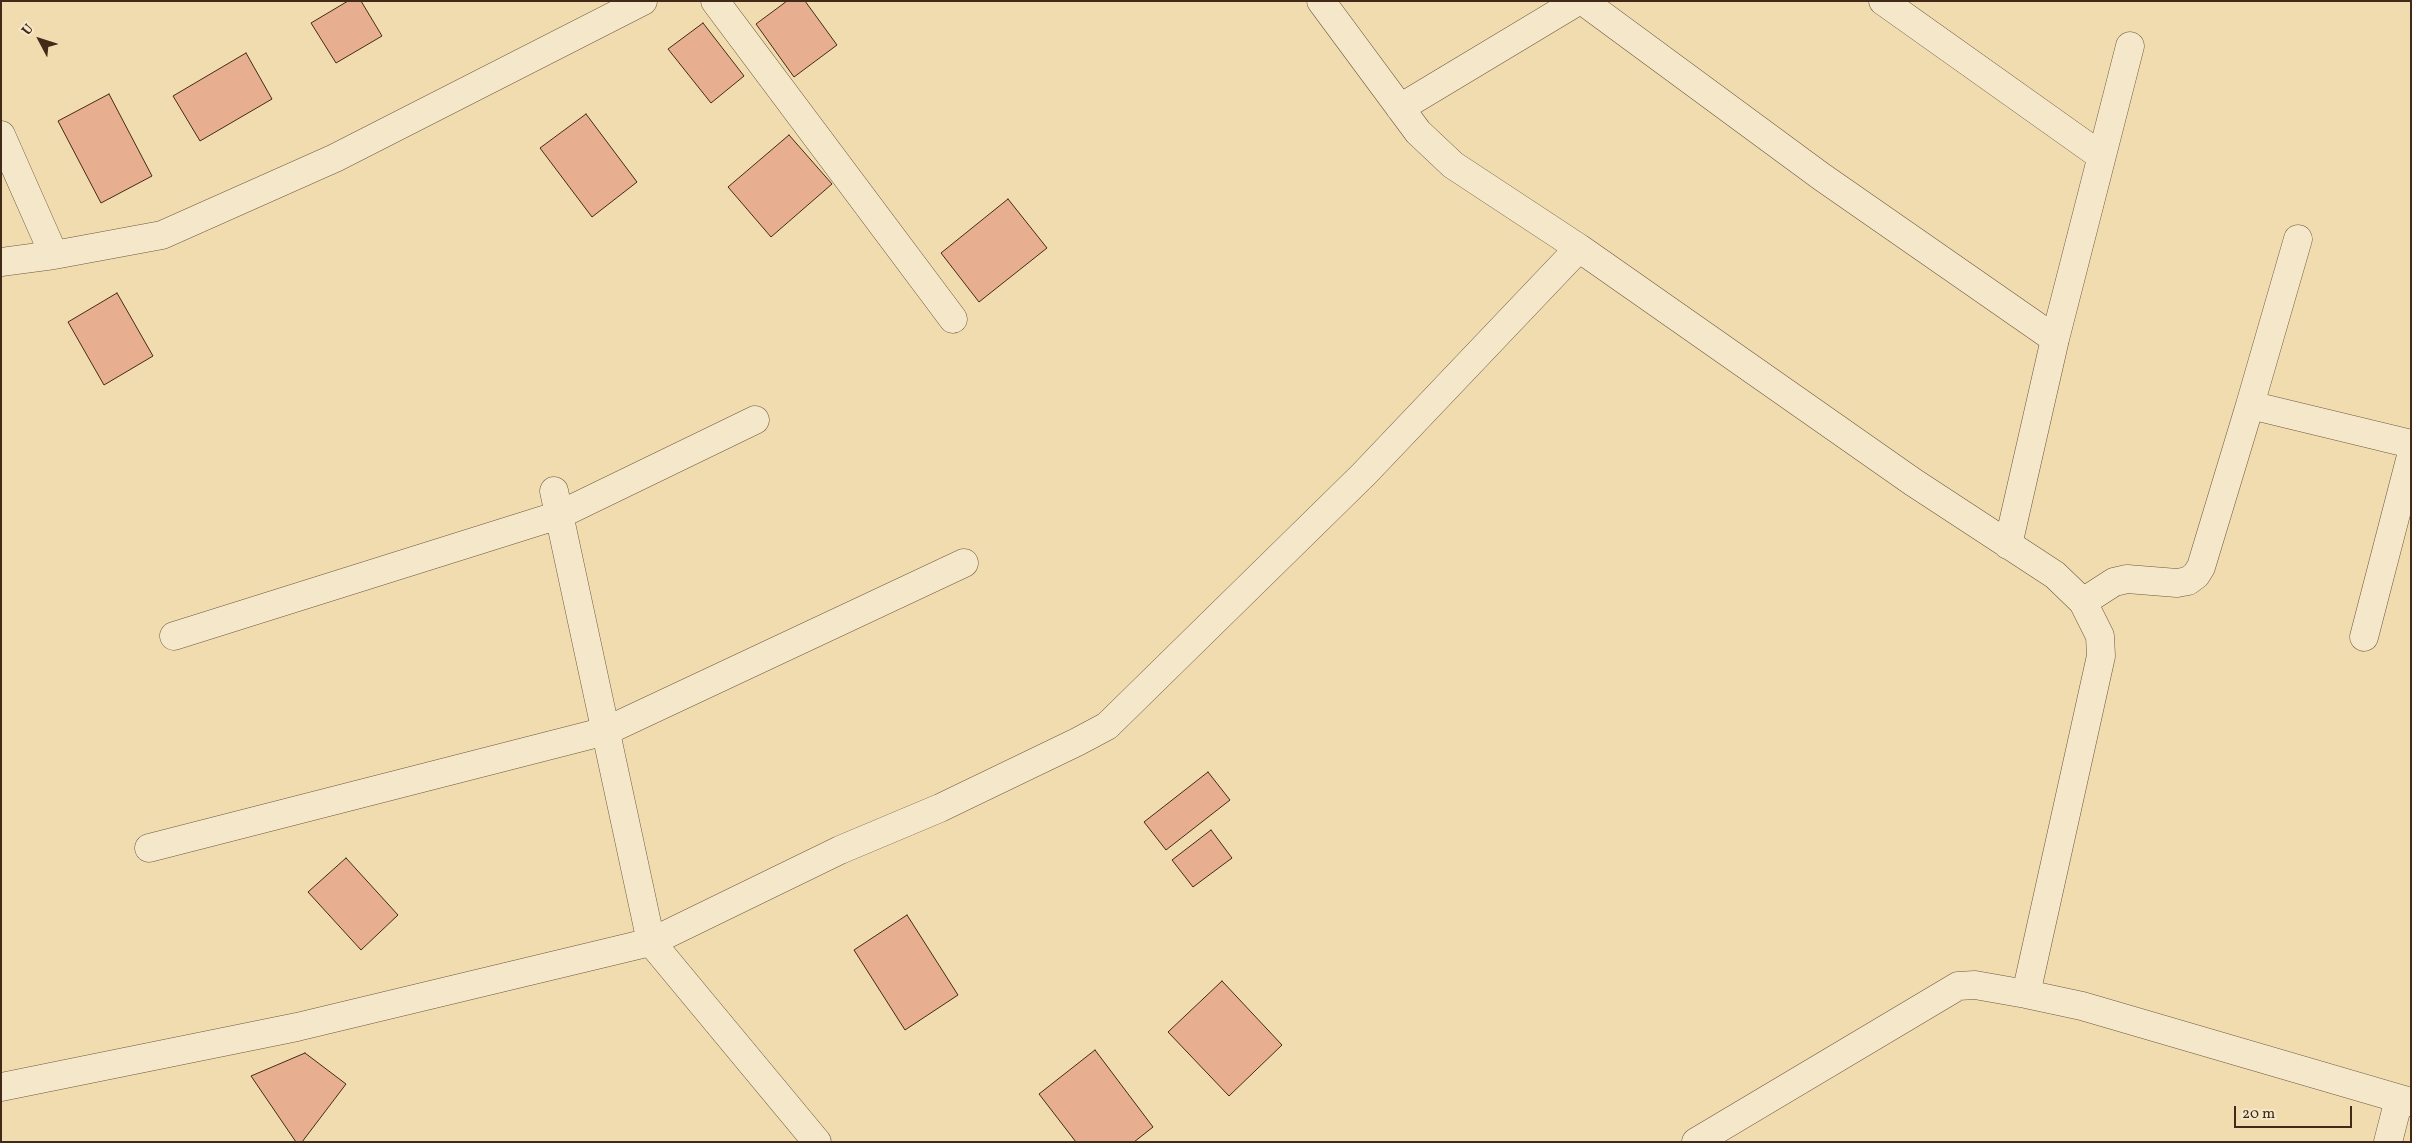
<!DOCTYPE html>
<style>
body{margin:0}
#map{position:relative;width:2412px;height:1143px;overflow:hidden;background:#f0dcae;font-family:Vollkorn,serif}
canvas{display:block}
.frame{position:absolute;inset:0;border:2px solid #432a18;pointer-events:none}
.north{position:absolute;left:15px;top:15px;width:50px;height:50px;-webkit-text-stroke:4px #f5e8ca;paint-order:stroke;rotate:310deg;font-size:14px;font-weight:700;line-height:20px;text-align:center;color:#432a18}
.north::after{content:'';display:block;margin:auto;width:18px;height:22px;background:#432a18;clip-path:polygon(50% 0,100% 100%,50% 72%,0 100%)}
.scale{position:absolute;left:2234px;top:1106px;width:118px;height:22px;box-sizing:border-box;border:2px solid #432a18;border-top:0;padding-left:6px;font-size:15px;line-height:18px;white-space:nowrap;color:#432a18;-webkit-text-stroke:4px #f5e8ca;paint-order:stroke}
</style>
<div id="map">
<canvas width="2412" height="1143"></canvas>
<div class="frame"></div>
<div class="north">U</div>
<div class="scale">20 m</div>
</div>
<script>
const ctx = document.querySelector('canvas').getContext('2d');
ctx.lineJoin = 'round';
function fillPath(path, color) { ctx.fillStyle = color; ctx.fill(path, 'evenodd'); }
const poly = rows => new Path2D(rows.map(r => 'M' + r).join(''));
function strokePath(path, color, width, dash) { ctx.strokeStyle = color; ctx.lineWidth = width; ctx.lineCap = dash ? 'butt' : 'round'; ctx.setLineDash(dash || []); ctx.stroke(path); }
const building = poly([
 [348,1,361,1,382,36,336,63,311,23,348,1],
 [787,1,805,1,837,45,794,77,756,24,787,1],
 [703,23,744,76,711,103,668,49,703,23],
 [246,53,272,99,200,141,173,96,246,53],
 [109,94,152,176,101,203,58,121,109,94],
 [586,114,637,182,592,217,540,148,586,114],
 [789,135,832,184,771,237,728,187,789,135],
 [1008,199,1047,248,979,302,941,253,1008,199],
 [117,293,153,356,104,385,68,322,117,293],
 [1208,772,1230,800,1166,850,1144,822,1208,772],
 [1211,830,1232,858,1193,887,1172,860,1211,830],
 [346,858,398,915,361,950,308,892,346,858],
 [907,915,958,995,905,1030,854,950,907,915],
 [1222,981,1282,1045,1229,1096,1168,1032,1222,981],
 [1095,1050,1153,1127,1134,1142,1076,1142,1039,1094,1095,1050],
 [305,1053,346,1084,302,1142,296,1142,251,1076,305,1053]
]);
const minor = poly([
 [715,1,953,319],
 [1321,1,1418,132,1453,165,1579,248,1913,482,2055,575,2083,602,2100,636,2101,656,2026,994,2082,1006,2411,1102],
 [1583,1,1822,177,2055,339],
 [1883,1,2101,156],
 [1400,108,1578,1],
 [1,135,54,255],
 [1,262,54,255,162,235,335,158,643,1],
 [2250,405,2298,239],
 [554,491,651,942,817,1142],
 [2008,545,2055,339,2130,46],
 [2083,602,2114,582,2127,579,2177,583,2188,581,2196,575,2201,567,2250,405,2411,444],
 [174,636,559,515,755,420],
 [2364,637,2411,456],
 [149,848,606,731,964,563],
 [1,1087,297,1027,651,942,840,850,940,808,1077,742,1107,726,1364,474,1579,248],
 [1696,1142,1958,986,1975,985,2026,994],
 [2388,1142,2399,1099]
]);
fillPath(building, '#e7af8f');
strokePath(building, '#432a18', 1);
strokePath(minor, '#6e563e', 29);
strokePath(minor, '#f5e8ca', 28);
</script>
